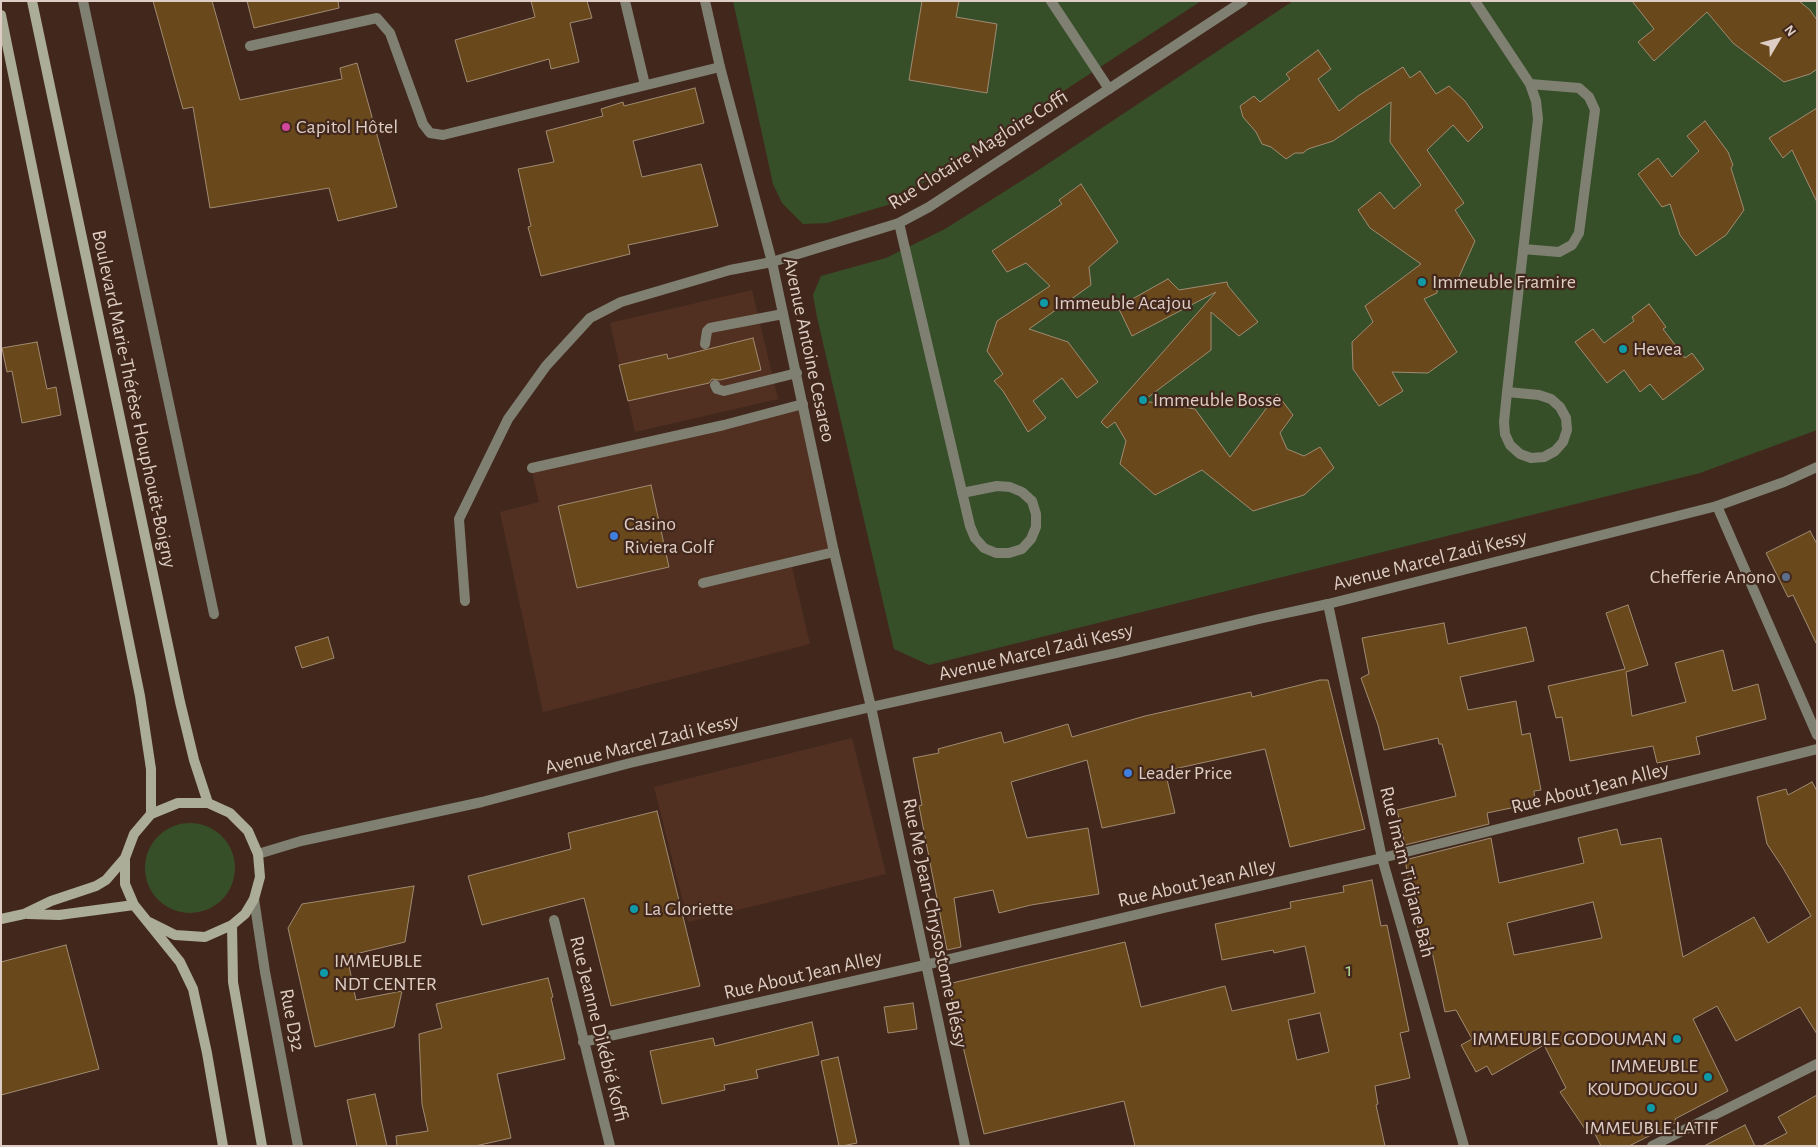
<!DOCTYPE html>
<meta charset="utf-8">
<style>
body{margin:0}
#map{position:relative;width:1818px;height:1147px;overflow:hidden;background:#42281c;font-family:"Alegreya Sans",sans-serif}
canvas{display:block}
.frame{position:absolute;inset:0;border:2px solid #decdc5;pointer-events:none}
.north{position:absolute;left:1753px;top:15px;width:50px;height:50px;-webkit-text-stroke:4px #42281c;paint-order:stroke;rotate:53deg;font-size:14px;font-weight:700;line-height:20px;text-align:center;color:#decdc5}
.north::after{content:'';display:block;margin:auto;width:18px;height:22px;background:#decdc5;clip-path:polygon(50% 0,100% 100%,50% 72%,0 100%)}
</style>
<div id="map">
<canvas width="1818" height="1147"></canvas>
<div class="frame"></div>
<div class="north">N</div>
</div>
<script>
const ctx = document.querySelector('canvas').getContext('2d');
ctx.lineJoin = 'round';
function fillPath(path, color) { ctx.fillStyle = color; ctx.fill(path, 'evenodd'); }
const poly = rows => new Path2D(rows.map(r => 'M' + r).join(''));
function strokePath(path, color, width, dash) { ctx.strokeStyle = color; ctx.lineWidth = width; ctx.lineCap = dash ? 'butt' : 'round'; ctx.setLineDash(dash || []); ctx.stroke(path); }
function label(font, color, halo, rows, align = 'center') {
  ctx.font = font + ' "Alegreya Sans",sans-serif'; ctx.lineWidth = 4.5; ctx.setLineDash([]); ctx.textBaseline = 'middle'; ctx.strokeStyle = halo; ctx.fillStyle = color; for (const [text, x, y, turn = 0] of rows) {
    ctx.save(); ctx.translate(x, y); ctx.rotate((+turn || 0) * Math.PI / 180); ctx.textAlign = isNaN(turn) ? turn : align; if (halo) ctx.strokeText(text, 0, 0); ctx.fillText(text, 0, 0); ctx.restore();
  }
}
const built = poly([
 [752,290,778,399,635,432,610,323],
 [801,409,834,552,791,563,810,644,543,712,500,512,539,502,532,473],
 [852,738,886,874,688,922,654,787]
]);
const green = poly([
 [733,1,1201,1,891,204,827,223,803,224,782,203,773,184],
 [1293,1,1817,1,1817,430,1700,473,929,665,894,649,817,317,813,295,821,276,886,258,945,229,1037,171],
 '145 868a45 45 0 1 1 90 0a45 45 0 1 1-90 0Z'
]);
const building = poly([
 [153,1,212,1,240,100,342,79,340,68,357,63,397,207,338,221,329,188,210,208,193,107,183,109,153,1],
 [247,1,338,1,339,8,254,28,247,1],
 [531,1,587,1,592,18,570,23,579,62,551,69,549,59,467,82,455,40,535,17,531,1],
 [922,1,959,1,956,17,997,24,987,93,909,80,922,1],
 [1632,1,1799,1,1810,10,1817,20,1817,69,1810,74,1784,82,1733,43,1707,12,1654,61,1638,42,1654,29,1632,1],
 [1318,50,1331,69,1318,79,1339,111,1358,96,1403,67,1410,78,1420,71,1436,94,1449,86,1465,101,1483,127,1468,142,1453,125,1427,150,1464,203,1455,210,1475,241,1458,279,1437,285,1437,293,1424,299,1457,352,1428,373,1392,372,1403,391,1379,406,1353,369,1352,342,1373,322,1365,306,1421,264,1370,228,1358,210,1380,192,1394,209,1421,185,1390,142,1391,102,1333,141,1308,149,1303,153,1295,153,1286,159,1271,147,1262,144,1256,132,1243,117,1240,106,1254,96,1260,102,1290,79,1286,74,1318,50],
 [695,88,704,123,633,141,642,177,701,164,718,226,628,245,630,254,541,276,528,227,531,226,518,169,554,162,546,131,603,116,601,109,623,102,624,106,695,88],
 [1817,108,1817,202,1792,150,1783,158,1769,138,1817,108],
 [1705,121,1728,152,1733,165,1731,168,1744,210,1726,235,1696,256,1680,235,1670,204,1662,207,1638,174,1658,158,1672,177,1699,151,1687,136,1705,121],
 [1081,184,1118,242,1089,267,1091,285,1029,329,1068,342,1098,382,1077,398,1062,378,1033,401,1046,418,1028,432,1003,391,994,381,1003,374,987,351,997,321,1050,286,1026,263,1007,272,992,251,1062,204,1059,200,1081,184],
 [1168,279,1179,290,1227,282,1228,286,1258,322,1239,336,1211,312,1211,350,1143,401,1195,409,1230,457,1277,394,1293,415,1280,433,1287,449,1304,456,1320,447,1334,468,1304,495,1253,511,1202,470,1155,495,1120,464,1126,441,1115,422,1107,428,1101,422,1216,292,1132,336,1118,307,1168,279],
 [1649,304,1666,327,1663,329,1685,358,1692,353,1704,369,1663,400,1650,384,1640,392,1624,370,1607,383,1575,342,1593,329,1604,343,1634,321,1632,317,1649,304],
 [753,338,761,370,720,380,712,379,709,383,628,401,619,365,667,354,668,359,753,338],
 [37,342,47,389,56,387,61,415,22,423,12,371,7,372,2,348,37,342],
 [651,485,669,567,577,588,558,506,651,485],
 [1810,531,1817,544,1817,645,1793,595,1788,597,1766,553,1810,531],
 [1628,605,1648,665,1626,672,1632,716,1686,702,1675,663,1723,650,1733,691,1758,684,1766,719,1696,737,1700,754,1657,763,1653,746,1570,761,1562,717,1556,718,1548,686,1625,669,1606,613,1628,605],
 [1444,623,1448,644,1526,627,1534,661,1460,677,1468,710,1516,701,1522,735,1530,733,1541,790,1534,791,1535,803,1487,813,1489,824,1405,845,1397,810,1456,796,1442,744,1439,744,1438,738,1384,750,1378,725,1361,678,1369,674,1362,638,1444,623],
 [328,637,334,658,302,668,295,647,328,637],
 [1320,680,1328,680,1365,829,1290,847,1265,749,1165,771,1175,813,1102,828,1087,760,1011,782,1027,838,1088,828,1099,894,1031,905,999,913,993,890,954,898,961,947,947,950,919,806,922,805,913,758,939,753,938,749,1001,732,1004,743,1068,724,1072,737,1145,716,1251,692,1252,697,1320,680],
 [1812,782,1817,791,1817,1034,1800,1007,1736,1041,1717,1006,1693,1019,1728,1091,1675,1119,1677,1122,1629,1146,1601,1146,1591,1126,1585,1129,1560,1092,1566,1088,1544,1045,1492,1075,1487,1066,1476,1072,1461,1045,1472,1039,1456,1010,1445,1012,1428,933,1419,934,1405,860,1491,838,1499,883,1584,863,1578,838,1617,829,1621,845,1661,838,1683,957,1754,917,1768,943,1811,916,1783,868,1767,844,1757,797,1786,789,1788,795,1812,782],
 [1593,902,1602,938,1514,955,1507,923,1593,902],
 [657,811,700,986,611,1006,584,898,482,925,468,876,571,849,568,833,657,811],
 [1372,880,1381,926,1387,925,1409,1031,1400,1033,1410,1078,1375,1086,1378,1104,1376,1105,1385,1146,1135,1146,1124,1101,984,1134,948,984,1125,942,1141,1007,1225,986,1232,1011,1315,993,1305,946,1274,953,1273,950,1222,960,1215,924,1291,908,1290,902,1344,892,1343,886,1372,880],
 [1320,1013,1329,1052,1297,1060,1288,1020,1320,1013],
 [414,886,405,942,347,956,356,1000,402,991,394,1027,315,1047,288,928,302,904,414,886],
 [66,945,99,1069,1,1095,1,962,66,945],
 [548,978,553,997,551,998,565,1059,497,1074,511,1138,475,1146,397,1146,396,1136,428,1131,422,1104,419,1034,442,1028,436,1004,548,978],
 [913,1003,917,1029,888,1033,884,1007,913,1003],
 [812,1022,819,1055,756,1070,758,1078,724,1085,725,1090,662,1104,650,1051,713,1038,715,1046,812,1022],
 [838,1057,857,1143,842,1146,839,1146,821,1061,838,1057],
 [375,1094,387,1146,357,1146,347,1100,375,1094],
 [1817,1095,1817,1146,1762,1146,1787,1133,1778,1117,1817,1095],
 [1745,1125,1755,1146,1704,1146,1745,1125]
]);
const service = poly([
 [625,1,645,85],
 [1051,1,1109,89],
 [1475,1,1530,84,1536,101,1538,119,1507,392,1504,422,1505,434,1510,445,1520,454,1531,458,1544,457,1555,451,1563,442,1567,430,1566,418,1560,407,1551,399,1539,395,1507,392],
 [250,46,377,18,390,33,423,124,430,133,443,135,720,67],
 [899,223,970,526,975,538,984,548,996,553,1009,553,1022,549,1031,539,1036,527,1036,514,1032,501,1022,492,1010,487,997,486,962,493],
 [1523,249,1559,252,1572,245,1579,233,1595,110,1589,97,1579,88,1530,84],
 [705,344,707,331,710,328,783,314],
 [715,385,717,389,724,391,797,373],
 [532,468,724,425,803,404],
 [703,583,834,552]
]);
const minor = poly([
 [83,1,214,614],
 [1717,506,1817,735],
 [465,601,459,519,508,419,546,366,590,318,621,302,730,270,772,262,899,223,929,207,1243,1],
 [1328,604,1382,858,1464,1146],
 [871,707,965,1146],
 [254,899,265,972,298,1146],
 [554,920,610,1146],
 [583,1042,925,965,1164,908,1382,858,1817,749],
 [1652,1146,1817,1064]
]);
const tertiary = poly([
 [705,1,720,67,772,262,834,552,871,707],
 [258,854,301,841,482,802,630,763,871,707,1116,653,1259,619,1328,604,1717,506,1784,482,1817,467]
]);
const secondary = poly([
 [32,1,180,702,194,760,208,803],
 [1,15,140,696,151,769,151,814],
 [125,858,125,884,134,905,180,962,193,989,207,1053,223,1146],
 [28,914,59,915,134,905],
 [1,919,24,914,51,901,96,886,106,880,125,858,134,834,151,814,178,803,208,803,230,813,248,831,258,854,260,877,254,899,245,914,232,925,205,937,175,935,149,922],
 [232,925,233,982,262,1146]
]);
const markers = [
 [286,127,5,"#d1479c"],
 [1422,282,5,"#0f9aa8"],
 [1044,303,5,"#0f9aa8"],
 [1623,349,5,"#0f9aa8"],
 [1143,400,5,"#0f9aa8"],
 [614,536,5,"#3f7fe0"],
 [1786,577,5,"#5c6f8a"],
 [1128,773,5,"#3f7fe0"],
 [634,909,5,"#0f9aa8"],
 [324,973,5,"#0f9aa8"],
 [1677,1039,5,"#0f9aa8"],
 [1708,1077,5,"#0f9aa8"],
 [1651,1108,5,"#0f9aa8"]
];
const poiNames = [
 ["Capitol Hôtel",296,127],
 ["Immeuble Framire",1432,282],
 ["Immeuble Acajou",1054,303],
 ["Hevea",1633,349],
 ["Immeuble Bosse",1153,400],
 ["Casino",624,524],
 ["Riviera Golf",624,547],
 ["Chefferie Anono",1776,577,"right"],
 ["Leader Price",1138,773],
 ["La Gloriette",644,909],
 ["IMMEUBLE",334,961],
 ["NDT CENTER",334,984],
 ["IMMEUBLE GODOUMAN",1667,1039,"right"],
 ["IMMEUBLE",1698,1066,"right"],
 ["KOUDOUGOU",1698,1089,"right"],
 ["IMMEUBLE LATIF",1651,1128,"center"]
];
const streetNames = [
 ["Rue Clotaire Magloire Coffi",978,150,-32],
 ["Avenue Antoine Cesareo",809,350,78],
 ["Boulevard Marie-Thérèse Houphouët-Boigny",134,399,78],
 ["Avenue Marcel Zadi Kessy",1430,560,-14],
 ["Avenue Marcel Zadi Kessy",1036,652,-13],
 ["Avenue Marcel Zadi Kessy",642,744,-14],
 ["Rue About Jean Alley",1590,788,-14],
 ["Rue Imam Tidjane Bah",1407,872,76],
 ["Rue About Jean Alley",1197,883,-13],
 ["Rue Me Jean-Chrysostome Bléssy",935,923,78],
 ["Rue About Jean Alley",803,975,-13],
 ["Rue D32",292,1020,79],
 ["Rue Jeanne Dikébié Koffi",599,1029,76]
];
const parkNames = [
 ["1",1349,970]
];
fillPath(built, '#513021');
fillPath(green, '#374f29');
fillPath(building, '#69481b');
strokePath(building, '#a08b72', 1);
strokePath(service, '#7f8072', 10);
strokePath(minor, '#7f8072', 10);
strokePath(tertiary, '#7f8072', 10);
strokePath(secondary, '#abad98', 10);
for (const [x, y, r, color] of markers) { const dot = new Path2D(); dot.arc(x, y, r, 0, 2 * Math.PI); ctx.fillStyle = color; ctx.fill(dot); strokePath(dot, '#42281c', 2); }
label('20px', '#decdc5', '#42281c', poiNames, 'left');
label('20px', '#decdc5', '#42281c', streetNames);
label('20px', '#b0dd97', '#42281c', parkNames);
</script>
